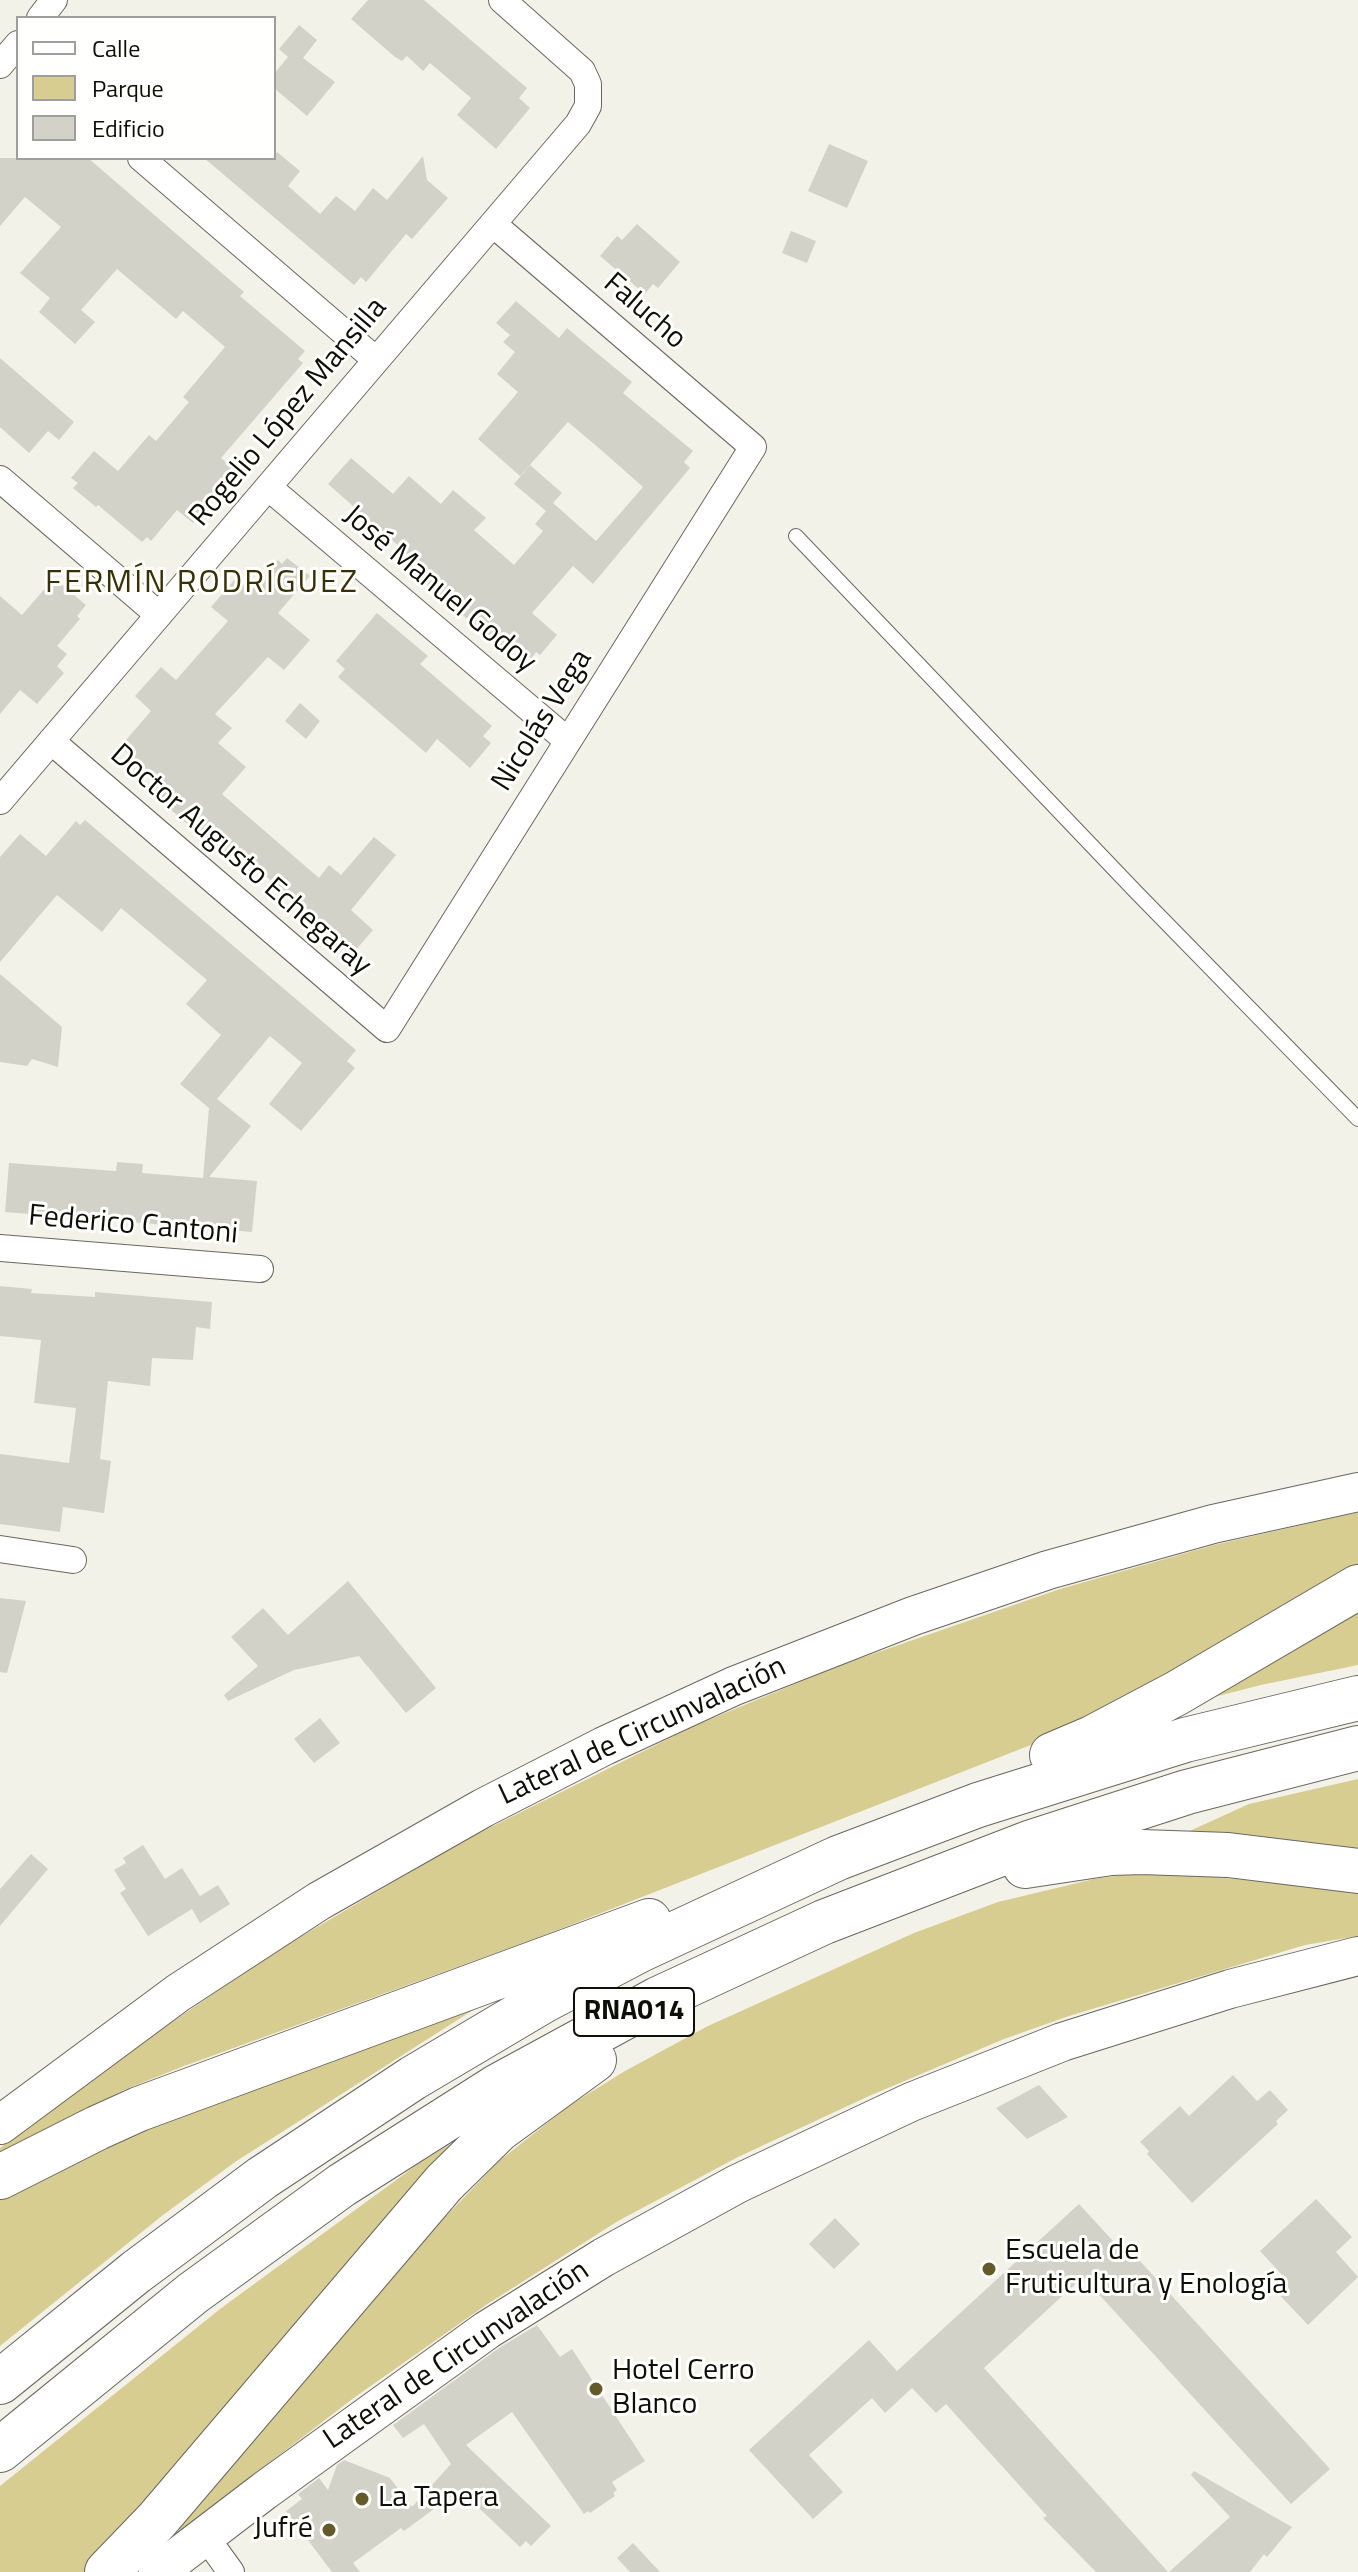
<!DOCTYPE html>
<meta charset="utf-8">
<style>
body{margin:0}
#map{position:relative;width:1358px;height:2572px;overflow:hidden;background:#f3f2e8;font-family:"Titillium Web",sans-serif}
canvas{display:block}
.legend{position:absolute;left:16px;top:16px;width:260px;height:144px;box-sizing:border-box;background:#fffffd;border:2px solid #9e9e9c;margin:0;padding:10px 14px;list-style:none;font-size:24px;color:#0d0d0a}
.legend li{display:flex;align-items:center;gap:16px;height:40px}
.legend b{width:40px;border:2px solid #9e9e9c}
</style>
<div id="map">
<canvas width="1358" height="2572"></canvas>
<ul class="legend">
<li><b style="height:10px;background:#fff"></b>Calle</li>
<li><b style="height:22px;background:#d8cd90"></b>Parque</li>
<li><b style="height:22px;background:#d3d2c8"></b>Edificio</li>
</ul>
</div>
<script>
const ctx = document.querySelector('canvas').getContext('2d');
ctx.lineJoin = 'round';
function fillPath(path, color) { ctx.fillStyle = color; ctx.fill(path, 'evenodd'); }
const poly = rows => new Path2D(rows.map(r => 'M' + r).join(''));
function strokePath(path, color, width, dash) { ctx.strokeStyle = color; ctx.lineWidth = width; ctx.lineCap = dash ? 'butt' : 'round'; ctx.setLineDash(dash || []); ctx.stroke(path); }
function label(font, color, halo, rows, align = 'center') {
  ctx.font = font + ' "Titillium Web",sans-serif'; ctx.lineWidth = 6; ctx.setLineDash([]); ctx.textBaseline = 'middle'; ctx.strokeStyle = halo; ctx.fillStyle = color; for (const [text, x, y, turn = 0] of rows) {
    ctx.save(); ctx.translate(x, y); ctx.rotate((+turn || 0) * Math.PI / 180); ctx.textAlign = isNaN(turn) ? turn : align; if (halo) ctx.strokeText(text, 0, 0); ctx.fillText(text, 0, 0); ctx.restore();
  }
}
const green = poly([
 [1358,1512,1358,1566,1306,1598,1059,1734,537,1938,184,2066,124,2090,0,2154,0,2148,100,2071,278,1950,465,1840,694,1726,838,1666,1060,1589,1214,1545],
 [1358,1598,1358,1665,1261,1685,1183,1705],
 [1358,1779,1358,1860,1172,1839,1249,1804],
 [1136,1873,1187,1874,1358,1892,1358,1936,1305,1945,1069,2016,1004,2039,869,2096,738,2157,618,2221,486,2305,355,2397,180,2531,179,2527,424,2239,499,2161,570,2105,625,2071,708,2026,914,1933,998,1902,1094,1879],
 [481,2005,235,2162,163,2215,0,2346,0,2190,65,2156],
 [486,2122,94,2572,0,2572,0,2486,220,2309,418,2164]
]);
const building = poly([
 [368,0,424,0,527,88,519,98,530,108,496,149,457,115,471,98,430,63,423,71,407,56,402,61,395,57,351,19],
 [299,25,317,40,303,58,335,82,307,116,274,88,274,74,288,57,279,49],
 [829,144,868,161,847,208,808,191],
 [277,152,300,171,288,186,320,214,336,196,355,211,373,188,387,200,423,156,427,180,448,198,412,239,406,234,366,282,361,277,354,285,204,158,274,158],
 [0,158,88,158,244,292,240,296,305,351,298,359,303,363,221,458,233,468,213,490,216,492,205,504,208,506,193,523,177,510,151,541,147,537,142,542,98,505,96,507,73,488,78,483,71,478,94,451,118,471,149,435,156,441,189,402,183,397,225,347,183,311,176,319,117,269,81,310,95,322,75,344,39,312,50,298,20,273,61,227,25,197,0,226],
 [637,224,680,262,658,288,653,284,645,294,600,256,617,236,622,240],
 [791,231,816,241,807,263,782,253],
 [516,301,559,338,567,328,581,340,632,382,623,393,693,451,684,462,690,468,593,584,573,566,532,613,557,635,540,655,536,652,531,659,510,641,503,649,427,585,395,557,402,549,328,484,351,458,393,494,409,476,441,504,453,490,486,518,474,530,514,565,543,531,535,524,546,511,514,484,530,465,562,493,553,503,596,541,643,487,600,449,568,422,520,476,478,439,518,392,497,374,515,352,503,342,510,335,496,323],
 [0,358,74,422,59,440,48,431,29,453,0,427],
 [287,558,310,576,278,613,310,640,284,670,268,657,215,714,232,728,218,743,246,767,222,794,319,878,329,865,341,875,374,837,396,855,351,910,373,930,354,952,232,847,225,856,151,793,161,782,124,750,129,743,126,740,151,711,135,696,161,667,176,680,228,621,211,607,236,578,251,591,278,560,282,564],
 [54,578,86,605,77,616,80,619,57,646,67,654,57,666,64,673,37,704,20,690,0,714,0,596,22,615],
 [377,613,428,656,420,664,492,726,483,736,491,743,470,768,437,739,426,753,338,677,345,669,336,661],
 [300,703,320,721,306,739,285,721],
 [85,820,356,1050,347,1061,355,1068,301,1131,269,1104,302,1063,270,1036,217,1099,251,1126,209,1177,257,1181,252,1232,5,1212,9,1163,116,1171,117,1162,143,1164,142,1173,203,1178,209,1108,180,1084,221,1035,186,1004,207,980,121,908,102,932,57,895,0,962,0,857,20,834,46,856,76,821,80,825],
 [0,974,62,1027,58,1067,32,1059,27,1066,0,1062],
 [0,1286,32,1289,31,1293,95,1297,95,1292,212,1302,210,1329,196,1327,193,1360,152,1358,150,1386,108,1381,100,1459,111,1461,104,1513,63,1507,60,1532,0,1524,0,1454,69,1463,76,1408,34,1403,41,1340,0,1336],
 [348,1581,436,1688,406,1713,359,1656,294,1670,228,1701,224,1695,258,1666,231,1637,263,1608,288,1635],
 [0,1598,26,1601,7,1673,0,1672],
 [320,1718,340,1743,314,1763,294,1739],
 [143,1845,165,1879,182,1868,200,1896,218,1885,230,1904,200,1923,192,1909,148,1936,120,1893,126,1889,114,1870,126,1863,123,1858],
 [31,1854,48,1869,0,1926,0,1889],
 [1233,2075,1257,2101,1270,2090,1288,2110,1276,2121,1278,2124,1192,2203,1147,2154,1149,2151,1140,2142,1180,2106,1189,2116],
 [1039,2085,1068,2117,1027,2139,996,2108],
 [1316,2199,1352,2237,1336,2252,1358,2277,1308,2325,1272,2287,1283,2276,1260,2251],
 [1079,2204,1125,2254,1129,2249,1330,2469,1291,2504,1083,2277,984,2368,1168,2572,1096,2572,1043,2518,1047,2516,946,2404,936,2413,912,2388,885,2413,872,2398,809,2455,843,2492,813,2519,749,2450,869,2340,897,2371],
 [835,2218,860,2244,834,2269,809,2244],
 [537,2325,560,2357,572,2349,645,2461,612,2482,617,2490,613,2493,615,2496,590,2513,588,2511,584,2514,512,2412,466,2445,551,2526,531,2546,526,2541,520,2547,460,2490,404,2531,401,2528,353,2563,360,2572,332,2572,286,2511,302,2499,298,2494,319,2478,328,2490,337,2465,344,2460,390,2478,412,2507,451,2464,424,2424,403,2438,393,2425,499,2348],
 [1194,2471,1292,2527,1267,2557,1264,2554,1250,2572,1169,2572,1230,2517,1191,2475],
 [633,2543,660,2572,630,2572,617,2558]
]);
const lane = poly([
 [796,536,1136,892,1358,1119]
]);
const street = poly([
 [40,18,54,0],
 [0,65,18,44],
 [141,158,376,360],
 [0,479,159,615],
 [268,487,568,741],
 [51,741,387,1029,753,447,493,224],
 [0,801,578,124,588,106,588,84,582,71,502,0],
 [0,1248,260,1269],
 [0,1549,73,1560],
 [205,2536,231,2572]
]);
const secondary = poly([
 [0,2125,178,1993,319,1901,483,1808,604,1746,734,1686,913,1616,1048,1570,1213,1524,1358,1492],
 [158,2572,264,2491,487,2330,604,2257,737,2184,911,2102,1062,2042,1230,1989,1358,1956]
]);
const highway = poly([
 [1052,1755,1092,1738,1177,1693,1358,1587],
 [1025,1866,1111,1853,1142,1852,1228,1855,1358,1871],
 [0,2177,97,2128,139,2109,649,1921],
 [0,2382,136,2272,262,2178,413,2078,543,2001,640,1950,838,1858,978,1805,1185,1740,1358,1698],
 [0,2450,193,2293,342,2185,498,2086,658,1999,824,1922,1029,1843,1187,1792,1358,1748],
 [107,2572,157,2520,444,2183,498,2130,594,2060]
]);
const markers = [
 [989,2269,8,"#645b28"],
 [596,2389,8,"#645b28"],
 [362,2499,8,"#645b28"],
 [329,2530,8,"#645b28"]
];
const shields = [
 [634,2012,120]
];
const shieldNames = [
 ["RNA014",634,2012]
];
const streetNames = [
 ["Falucho",644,312,41],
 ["Rogelio López Mansilla",289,413,-50],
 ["José Manuel Godoy",439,590,40],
 ["Nicolás Vega",543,721,-58],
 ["Doctor Augusto Echegaray",240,861,41],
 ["Federico Cantoni",133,1226,5],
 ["Lateral de Circunvalación",643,1732,-25],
 ["Lateral de Circunvalación",457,2356,-34]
];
const poiNames = [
 ["Escuela de",1005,2252],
 ["Fruticultura y Enología",1005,2286],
 ["Hotel Cerro",612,2372],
 ["Blanco",612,2406],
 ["La Tapera",378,2499],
 ["Jufré",313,2530,"right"]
];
const neighbourhoodNames = [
 ["FERMÍN RODRÍGUEZ",202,584]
];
fillPath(green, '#d8cd90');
fillPath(building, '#d3d2c8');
strokePath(lane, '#69675f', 16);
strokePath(street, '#69675f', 28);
strokePath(secondary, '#69675f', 40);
strokePath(highway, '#69675f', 46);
strokePath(lane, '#fff', 14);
strokePath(street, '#fff', 26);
strokePath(secondary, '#fff', 38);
strokePath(highway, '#fff', 44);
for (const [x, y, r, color] of markers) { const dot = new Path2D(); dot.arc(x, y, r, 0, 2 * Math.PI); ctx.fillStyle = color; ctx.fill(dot); strokePath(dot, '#fffffd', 3); }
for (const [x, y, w] of shields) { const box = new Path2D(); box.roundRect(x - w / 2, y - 24, w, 48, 6); ctx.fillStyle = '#fffffd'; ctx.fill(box); strokePath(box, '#0d0d0a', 2); }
label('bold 28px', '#0d0d0a', null, shieldNames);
label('30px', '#0d0d0a', '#fffffd', streetNames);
label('30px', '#0d0d0a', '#fffffd', poiNames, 'left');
ctx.letterSpacing = '2px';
label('32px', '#383105', '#fffffd', neighbourhoodNames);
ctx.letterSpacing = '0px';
</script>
